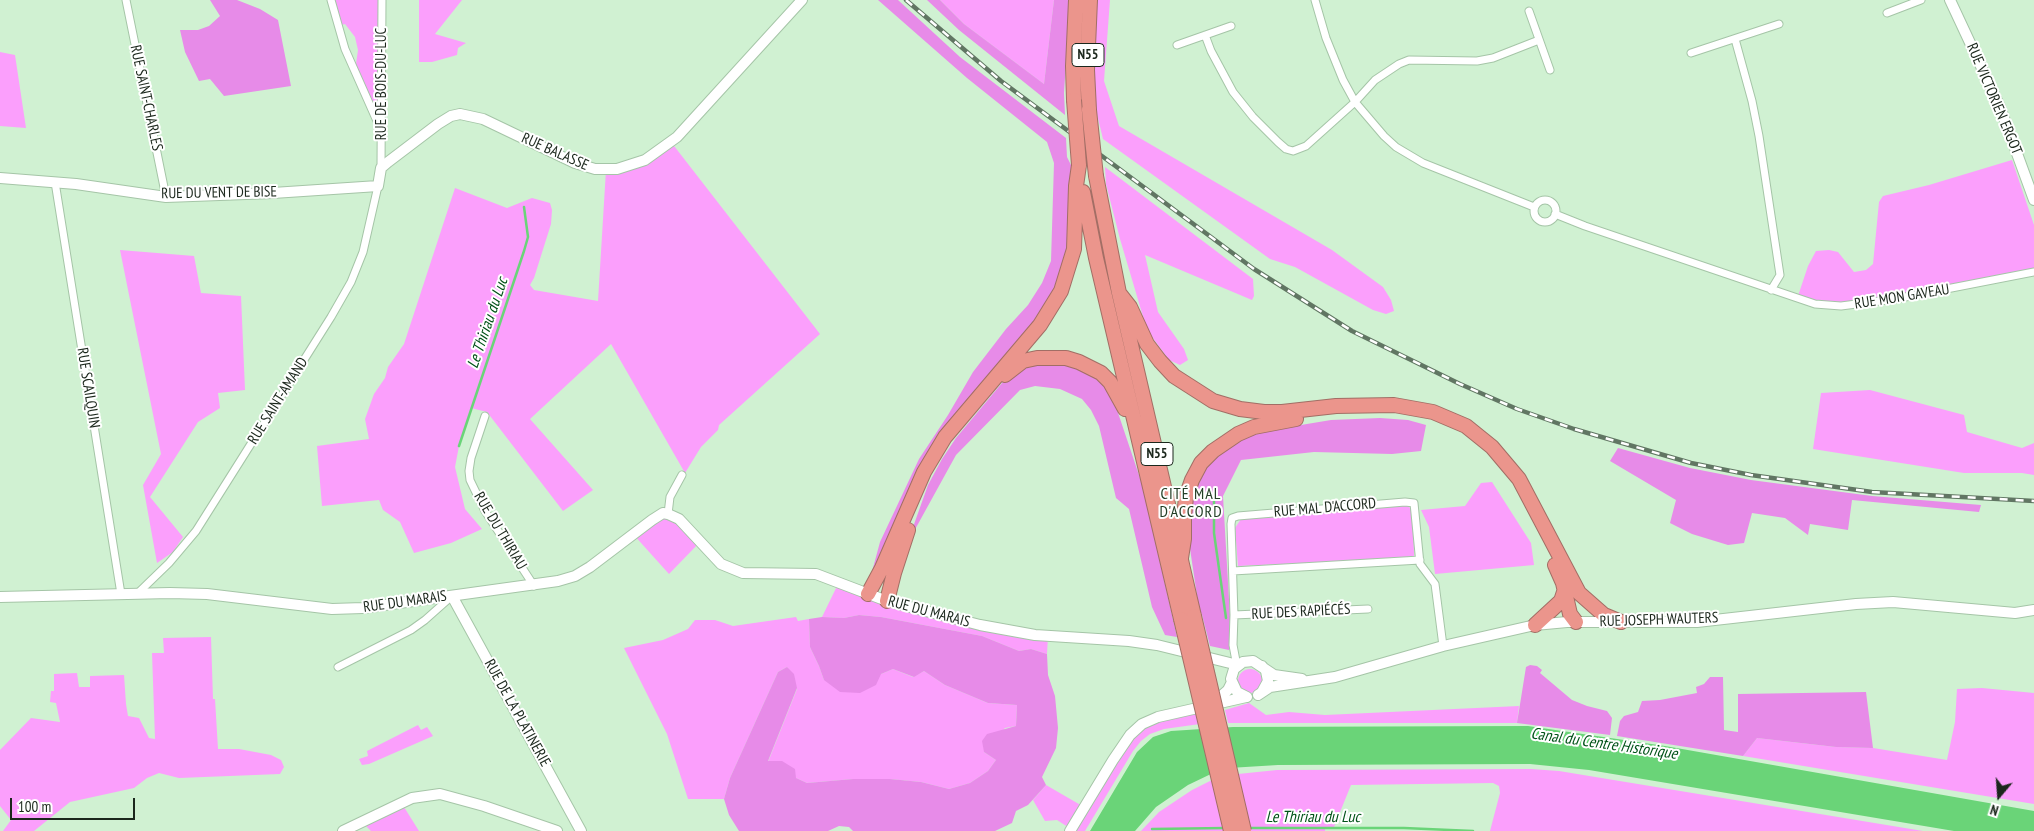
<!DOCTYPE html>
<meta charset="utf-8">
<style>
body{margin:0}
#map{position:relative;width:2034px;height:831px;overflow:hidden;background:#d0f1d2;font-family:"PT Sans Narrow",sans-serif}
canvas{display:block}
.north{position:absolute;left:1974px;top:771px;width:50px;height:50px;-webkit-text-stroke:4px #fff;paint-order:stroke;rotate:198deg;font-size:14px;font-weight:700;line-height:20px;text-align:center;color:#1b271c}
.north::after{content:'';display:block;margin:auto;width:18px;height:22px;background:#1b271c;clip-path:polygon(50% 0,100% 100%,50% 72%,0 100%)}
.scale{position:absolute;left:10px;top:798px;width:125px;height:22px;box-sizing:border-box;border:2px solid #1b271c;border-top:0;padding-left:6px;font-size:15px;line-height:18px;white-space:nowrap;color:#1b271c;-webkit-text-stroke:4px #fff;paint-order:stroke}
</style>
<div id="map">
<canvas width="2034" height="831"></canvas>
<div class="north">N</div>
<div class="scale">100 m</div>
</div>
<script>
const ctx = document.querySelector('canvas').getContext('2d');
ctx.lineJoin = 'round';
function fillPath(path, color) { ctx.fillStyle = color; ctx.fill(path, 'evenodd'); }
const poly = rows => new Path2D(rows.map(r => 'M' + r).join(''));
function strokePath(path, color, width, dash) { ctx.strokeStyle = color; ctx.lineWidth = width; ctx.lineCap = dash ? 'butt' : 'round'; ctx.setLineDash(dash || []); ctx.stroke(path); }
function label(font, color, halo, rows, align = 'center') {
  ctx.font = font + ' "PT Sans Narrow",sans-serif'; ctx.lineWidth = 4; ctx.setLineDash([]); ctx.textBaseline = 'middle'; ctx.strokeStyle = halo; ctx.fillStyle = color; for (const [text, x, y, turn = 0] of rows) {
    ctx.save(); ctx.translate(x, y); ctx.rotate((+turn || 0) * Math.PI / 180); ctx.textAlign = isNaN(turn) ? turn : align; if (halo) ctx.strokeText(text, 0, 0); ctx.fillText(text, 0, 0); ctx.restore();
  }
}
const green = poly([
 [331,0,382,0,379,107,373,106,355,71,358,50,355,37,345,24,338,26],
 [419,0,462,0,435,34,466,43,458,48,457,55,432,62,419,62],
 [940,0,1054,0,1044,84,964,24],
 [1096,0,1110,0,1104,81,1119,126,1332,250,1383,287,1391,300,1394,311,1386,314,1373,310,1295,267,1270,259,1103,139,1094,102,1092,50],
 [0,52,15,55,26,128,0,126],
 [671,142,820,334,719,425,718,430,701,447,685,473,611,344,530,419,593,490,563,511,487,412,471,408,459,446,455,467,465,509,482,529,451,543,414,553,400,522,383,510,379,500,322,506,317,446,369,439,365,419,374,394,385,378,388,367,404,344,455,188,507,208,532,198,550,203,552,210,551,224,534,278,530,285,534,290,598,301,606,170,617,169],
 [2012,160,2034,225,2034,272,1853,305,1797,299,1808,266,1816,251,1829,250,1838,252,1854,272,1866,270,1873,264,1879,202,1883,196,1929,185],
 [1105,167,1253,279,1254,296,1252,300,1145,255,1158,312,1184,349,1188,360,1180,365,1169,360,1147,330,1120,239,1106,184],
 [120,250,194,256,201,293,241,296,245,390,218,393,220,408,198,422,150,497,183,537,173,552,157,563,143,485,161,454],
 [1870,390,1964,415,1967,432,2022,448,2034,443,2034,475,2022,473,1964,473,1813,449,1821,393],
 [1492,482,1531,543,1534,565,1435,574,1429,527,1421,510,1465,506,1481,483],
 [1408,505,1413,513,1414,556,1395,559,1238,566,1235,528,1241,519],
 [668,514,700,542,669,574,633,534],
 [839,582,868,594,1048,636,1047,654,1031,649,1019,651,982,636,881,617,859,615,844,618,822,617],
 [796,617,798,621,809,619,810,647,819,666,824,680,881,674,893,669,913,677,924,671,945,685,988,703,1017,705,1016,726,1005,728,984,752,996,760,988,771,970,783,949,789,921,782,890,779,853,779,807,783,796,778,768,762,797,689,787,667,778,672,730,778,724,799,688,799,667,734,624,648,663,640,688,629,695,620,715,620,733,626],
 [211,637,213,699,215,699,218,749,239,749,271,755,281,760,284,767,280,774,179,778,159,773,147,778,134,788,70,802,34,831,3,831,11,820,0,806,0,750,31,718,60,722,56,703,50,702,51,691,54,691,54,674,77,673,79,687,90,687,90,676,124,675,126,704,128,716,139,718,149,738,155,739,152,653,164,653,163,638],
 '1238 681a12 12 0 1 1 24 0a12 12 0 1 1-24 0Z',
 [1982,688,2034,693,2034,804,1743,756,1757,738,1836,747,1873,748,1947,760,1955,722,1957,689],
 [1249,703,1266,715,1289,712,1325,715,1519,706,1517,723,1228,723,1225,710],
 [1197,707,1200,724,1164,729,1150,734,1141,741,1133,751,1085,831,1070,831,1071,829,1057,820,1045,821,1033,800,1046,785,1084,807,1142,724],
 [418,725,421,730,427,727,433,736,369,764,362,765,359,759,368,756,367,751],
 [1531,769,1559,771,1923,831,1490,831,1500,793,1499,786,1493,783,1351,785,1334,827,1325,827,1325,831,1141,831,1159,812,1192,790,1216,778,1238,774,1277,770],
 [404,807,419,831,371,831,366,826]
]);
const forest = poly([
 [210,0,237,0,260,9,278,20,291,86,224,96,210,79,199,81,185,52,180,30,198,30,209,26,220,16],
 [878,0,898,0,960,57,1066,138,1067,157,1072,167,1072,224,1066,267,1042,316,950,426,870,579,880,542,919,459,948,415,973,372,1006,329,1028,305,1042,283,1051,261,1054,163,1047,142,967,78],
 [927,0,940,0,964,24,1044,84,1054,0,1070,0,1064,93,1065,115,959,30],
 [1061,364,1081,369,1097,378,1112,395,1143,487,1177,637,1165,635,1152,607,1129,509,1116,498,1099,426,1091,410,1082,399,1060,389,1035,386,1020,390,956,455,907,544,928,485,942,459,956,438,1002,383,1009,376,1024,368,1038,365],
 [1380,418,1408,420,1426,425,1421,451,1392,454,1314,452,1241,460,1223,496,1230,617,1229,650,1210,646,1202,615,1199,609,1189,542,1193,493,1210,461,1238,440,1259,432,1331,420],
 [1618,448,1690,468,1751,480,1872,496,1981,505,1979,512,1852,500,1848,530,1810,524,1808,535,1785,518,1752,513,1744,543,1728,545,1692,534,1670,523,1676,500,1610,461],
 [859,615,881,617,982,636,1019,651,1031,649,1047,654,1048,675,1055,696,1058,728,1056,748,1042,777,1046,785,1028,805,1016,811,1012,823,995,831,853,831,849,827,839,826,828,831,739,831,729,815,724,799,730,778,778,672,787,667,794,674,797,688,768,761,782,761,795,769,796,778,807,783,853,779,890,779,921,782,949,789,970,783,988,771,996,760,984,752,982,741,987,734,1016,726,1017,705,988,703,945,685,924,671,914,677,893,669,881,674,876,685,860,693,840,692,824,680,819,666,810,647,809,619,822,617,844,618],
 [1530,665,1537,666,1542,670,1540,673,1572,700,1587,706,1607,711,1612,718,1610,735,1517,723,1526,667],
 [1710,677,1723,677,1724,730,1738,732,1738,694,1866,692,1873,748,1836,747,1757,738,1743,756,1617,736,1620,721,1624,716,1638,712,1642,701,1660,700,1697,693,1696,687,1704,684]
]);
const water = poly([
 [1528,726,1665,746,2034,811,2034,831,1954,831,1589,770,1530,764,1278,765,1229,768,1213,773,1188,785,1156,807,1135,831,1090,831,1137,752,1153,737,1171,731,1233,727]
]);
const stream = poly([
 [459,446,524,251,528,237,524,207],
 [1214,501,1214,533,1226,618],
 [1249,828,1404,828,1473,831],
 [1152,829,1226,828]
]);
const street = poly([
 [126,0,166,197],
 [331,0,345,49,381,130],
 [1315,0,1326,38,1343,80,1355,102,1384,136,1396,147,1423,163,1534,207],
 [1529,11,1550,70],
 [1887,13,1921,0],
 [1205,35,1211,51,1233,92,1253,117,1278,142,1286,149,1293,151,1306,146,1355,102,1375,80,1399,64,1409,60,1477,61,1493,58,1539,40],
 [1735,39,1752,101,1759,136,1780,275,1771,290],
 [1177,45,1231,26],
 [1691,53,1779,24],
 [381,168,382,0],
 [55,182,121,594],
 '1534 211a11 11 0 1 1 22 0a11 11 0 1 1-22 0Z',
 [1555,214,1585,226,1815,304,1841,306,1895,299,2034,272],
 [485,416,471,458,469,471,470,480,485,511,534,586],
 [668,514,670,497,682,475],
 [1233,571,1420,560],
 [137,594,169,563,196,531,331,317,351,282,363,252,378,186],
 [1234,615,1368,609],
 [1239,664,1236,661,1233,645,1234,615,1231,524,1232,518,1238,516,1405,502,1414,503,1420,564,1435,584,1443,646],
 [338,667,411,630,425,620,452,596]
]);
const secondary = poly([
 [1950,0,2000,107,2034,200],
 [0,178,76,184,166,197,273,193,378,186,381,168,388,162,438,124,451,116,460,114,483,119,575,163,595,169,617,169,645,160,677,137,802,0],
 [452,596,581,831],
 [0,597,170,593,207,594,332,609,363,608,558,581,575,576,590,567,652,520,663,513,668,514,679,519,721,564,743,573,816,574,887,601,980,625,1035,635,1129,641,1157,645,1238,665],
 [1262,692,1268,681,1266,671,1262,666],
 [1258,695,1270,687,1335,677,1443,646,1535,625,1567,622,1697,622,1856,604,1893,602,2015,613,2034,610],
 [1247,697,1237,692,1231,679,1234,669,1243,662,1253,661,1274,675,1302,679],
 [1213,703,1228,690,1232,682],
 [343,831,412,798,440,794,484,806,557,831],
 [1070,831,1113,760,1130,735,1142,724,1158,717,1246,697]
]);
const highway = poly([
 [1074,100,1073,66,1076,0],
 [1089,110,1087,70,1090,0],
 [1096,176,1119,293,1194,616],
 [1083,192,1096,258,1181,619],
 [1119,293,1130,307,1147,344,1160,361,1174,376,1213,401,1240,409,1264,412,1282,412,1336,406,1394,405,1433,412,1466,426,1492,447,1519,479,1579,593,1604,615,1621,622],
 [1005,375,1023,361,1037,358,1066,358,1079,362,1101,373,1110,382,1125,409],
 [1181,558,1184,539,1184,517,1186,497,1192,480,1201,463,1213,451,1238,434,1254,427,1296,419],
 [1555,565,1563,583,1570,614,1576,622],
 [868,594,882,568,924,472,945,437,1040,325,1061,291,1074,249,1076,186,1079,165],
 [887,601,894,573,908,530],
 [1535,625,1561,601,1564,592]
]);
const rail = poly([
 [906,0,1001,81,1254,269,1352,331,1460,384,1517,409,1574,429,1691,463,1751,475,1872,492,2034,501]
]);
const highwayBridge = poly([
 [1074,100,1079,165],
 [1089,110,1096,176],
 [1194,616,1244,831],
 [1181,619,1231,831]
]);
const shields = [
 [1088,55,32],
 [1157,454,32]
];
const shieldNames = [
 ["N55",1088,55],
 ["N55",1157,454]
];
const streetNames = [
 ["RUE DE BOIS-DU-LUC",382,84,-90],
 ["RUE SAINT-CHARLES",146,98,78],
 ["RUE VICTORIEN ERGOT",1994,99,67],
 ["RUE BALASSE",555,152,24],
 ["RUE DU VENT DE BISE",219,193,-1],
 ["RUE MON GAVEAU",1902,297,-9],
 ["RUE SCAILQUIN",88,388,81],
 ["RUE SAINT-AMAND",278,401,-58],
 ["RUE MAL D'ACCORD",1325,508,-5],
 ["RUE DU THIRIAU",500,531,59],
 ["RUE DU MARAIS",405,602,-8],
 ["RUE DU MARAIS",929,612,15],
 ["RUE DES RAPIÉCÉS",1301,612,-3],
 ["RUE JOSEPH WAUTERS",1659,620,-2],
 ["RUE DE LA PLATINERIE",517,713,61]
];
const waterNames = [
 ["Le Thiriau du Luc",488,323,-71],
 ["Canal du Centre Historique",1604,744,8],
 ["Le Thiriau du Luc",1313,817]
];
const neighbourhoodNames = [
 ["CITÉ MAL",1191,494],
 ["D'ACCORD",1191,512]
];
fillPath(green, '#fb9ffc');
fillPath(forest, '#e78be8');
fillPath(water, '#6ad478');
strokePath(stream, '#6ad478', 2.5);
strokePath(street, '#a5c5a7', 9);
strokePath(secondary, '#a5c5a7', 12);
strokePath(highway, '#a26e65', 16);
strokePath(street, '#fff', 7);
strokePath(secondary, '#fff', 10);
strokePath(highway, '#eb958c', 14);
strokePath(rail, '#617663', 4.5);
strokePath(rail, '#fff', 2.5, [8]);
strokePath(highwayBridge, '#a26e65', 16, []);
strokePath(highwayBridge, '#eb958c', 14);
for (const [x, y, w] of shields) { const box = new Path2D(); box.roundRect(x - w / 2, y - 11.5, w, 23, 4); ctx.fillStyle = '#fff'; ctx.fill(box); strokePath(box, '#1b271c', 1); }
label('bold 14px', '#1b271c', null, shieldNames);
label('15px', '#1b271c', '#fff', streetNames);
label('italic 16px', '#015218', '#fff', waterNames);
ctx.letterSpacing = '1px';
label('16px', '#233e26', '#fff', neighbourhoodNames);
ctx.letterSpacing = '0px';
</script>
